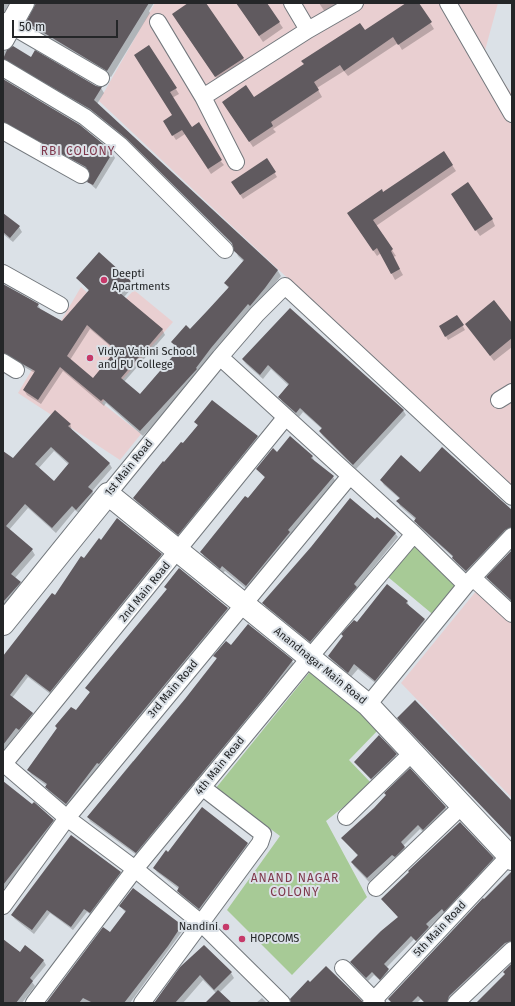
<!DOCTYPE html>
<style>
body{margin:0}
#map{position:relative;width:515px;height:1006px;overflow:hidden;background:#dbe1e7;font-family:"Fira Sans",sans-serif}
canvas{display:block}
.frame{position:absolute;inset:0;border:4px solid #242628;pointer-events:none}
.scale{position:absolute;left:12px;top:20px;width:106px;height:18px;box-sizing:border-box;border:2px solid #242628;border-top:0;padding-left:5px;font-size:12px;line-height:14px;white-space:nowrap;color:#242628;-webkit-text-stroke:3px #dbe1e7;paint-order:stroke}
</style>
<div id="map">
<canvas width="515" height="1006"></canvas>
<div class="frame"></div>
<div class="scale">50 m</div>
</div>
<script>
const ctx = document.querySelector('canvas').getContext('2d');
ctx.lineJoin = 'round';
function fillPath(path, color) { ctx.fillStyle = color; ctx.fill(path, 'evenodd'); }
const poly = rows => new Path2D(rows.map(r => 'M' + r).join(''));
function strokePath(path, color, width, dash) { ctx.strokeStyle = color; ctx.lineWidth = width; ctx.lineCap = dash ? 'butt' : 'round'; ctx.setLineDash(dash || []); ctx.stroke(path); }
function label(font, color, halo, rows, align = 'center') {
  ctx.font = font + ' "Fira Sans",sans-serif'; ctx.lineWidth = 4; ctx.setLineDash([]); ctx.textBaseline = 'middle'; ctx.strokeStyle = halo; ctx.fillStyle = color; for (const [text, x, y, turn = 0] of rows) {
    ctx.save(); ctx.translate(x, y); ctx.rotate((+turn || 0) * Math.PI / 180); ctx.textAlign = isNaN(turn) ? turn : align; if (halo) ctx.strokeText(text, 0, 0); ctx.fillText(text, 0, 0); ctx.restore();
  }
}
const education = poly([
 [155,3,498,3,484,54,512,94,512,489,99,101],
 [81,287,111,314,134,290,173,322,102,403,141,434,120,460,18,393],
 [477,590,512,620,512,798,401,683]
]);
const green = poly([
 [416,544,460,586,436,617,388,577],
 [313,668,380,728,349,760,372,784,326,821,367,897,292,975,227,910,280,836,216,788]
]);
const shadow = poly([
 [3,3,9,3,3,15],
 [38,3,154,3,149,11,150,13,111,77,31,29,28,22],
 [190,3,205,3,247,64,220,83,177,21],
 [237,3,266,3,283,28,263,42],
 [319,3,345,3,329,18],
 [407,3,418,3,434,29,402,50,398,43,348,76,344,71,317,88,322,97,273,129,276,132,253,147,227,108,254,99,365,31],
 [149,46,179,94,172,98,192,128,224,165,211,174,185,134,176,140,167,126,173,115],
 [13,47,31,58,101,88,104,93,97,104,278,271,281,276,199,375,143,436,106,403,104,406,63,371,41,404,27,395,24,390,35,373,3,355,3,285,38,305,41,310,62,322,89,291,78,278,130,282,133,287,124,297,162,329,165,335,124,382,140,396,179,351,172,342,190,330,229,289,225,283,244,262,238,256,234,246,130,143,94,114,3,64,3,52],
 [90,329,116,351,93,379,70,360],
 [3,80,112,152,115,158,96,189,88,182,91,175,90,172,11,128,3,126],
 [267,160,277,177,243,199,232,182],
 [452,165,456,171,376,226,396,256,393,257,403,275,395,280,381,253,377,256,352,219],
 [455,200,492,219,495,226,480,236],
 [3,215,19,227,22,232,13,242,3,234],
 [290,310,403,410,406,415,356,469,323,436,320,432,322,429,303,412,299,417,282,402,280,397,289,386,271,369,263,379,246,364,243,360],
 [457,316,465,330,448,340,440,326],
 [466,324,512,325,512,347,494,361],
 [195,422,257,437,260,442,181,539,137,503,134,498,198,426],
 [70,424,72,430,109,463,112,468,92,491,95,497,80,514,75,510,56,533,28,508,9,530,32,550,35,555,15,578,23,588,6,608,3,605,3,452,13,459],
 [54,451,69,465,54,482,38,469],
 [312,456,315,462,333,477,336,482,249,591,225,571,223,573,204,557,202,552,265,478,257,469],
 [420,474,512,512,512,532,469,575,456,563,453,557,418,526,416,520,400,506,398,501,400,499,384,485,381,480],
 [375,521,395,533,398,537,357,588,359,591,313,645,266,607,264,603],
 [101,541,161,555,164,559,53,696,28,677,12,698,33,713,35,717,22,734,19,731,3,752,3,658],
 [512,551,512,602,490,582,487,577],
 [180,569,228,609,230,613,68,808,49,791,47,786,31,774,29,770,57,729,56,726,76,711,90,693,87,688,167,590,165,587],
 [407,601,410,608,424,619,427,625,379,686,358,669,351,677,332,662,329,656],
 [231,647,292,661,294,665,138,856,90,821,88,817,133,761,135,763,217,660,215,656],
 [398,718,512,802,512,838,400,722],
 [379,736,398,759,374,783,355,762],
 [3,786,53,820,56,824,3,890],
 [445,807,448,811,425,834,420,829,403,846,407,851,397,861,394,859,369,882,354,866,352,862,358,856,342,838],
 [247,844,250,849,202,913,180,895,178,891,179,889,157,872,154,868,169,854],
 [493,859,496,863,447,915,444,913,428,928,431,932,419,944,414,939,388,966,386,968,391,974,383,983,374,975,368,981,354,966,352,962,399,918,383,899],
 [120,873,123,877,93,916,87,912,73,930,50,913,34,934,15,919,12,915],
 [512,876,512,945,450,1003,425,1003,421,999,417,1003,392,1003,389,999,484,900],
 [120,906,181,926,183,930,130,1003,48,1003,110,933,126,913],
 [3,940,20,953,43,960,46,965,32,982,35,986,22,1003,3,1003],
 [181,968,231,973,234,978,220,992,231,1003,206,1003,216,993,203,980,183,1003,155,1003],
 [262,998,267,1003,256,1003]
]);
const building = poly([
 [36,3,149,3,107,71,26,22],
 [188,3,206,3,244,58,215,77,172,14],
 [236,3,267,3,280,22,259,36],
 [406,3,419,3,432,22,398,45,393,37,344,71,340,65,314,82,319,90,271,122,273,126,249,142,222,102,246,85,254,97,304,64,301,61,360,23,365,30],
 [149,45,177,88,170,92,190,124,192,127,199,122,222,160,208,169,182,130,172,136,163,121,172,115,134,55],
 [13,46,31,57,35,50,96,86,102,87,94,100,278,270,265,288,250,306,248,304,211,348,196,368,197,369,140,431,103,399,101,401,60,367,38,400,23,390,35,371,3,353,3,284,39,304,37,307,62,321,89,290,76,278,99,252,131,281,120,293,163,329,121,378,140,394,179,349,171,342,186,325,190,329,207,311,229,287,224,283,244,260,234,251,232,243,126,138,90,109,3,59,7,50],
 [87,325,116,350,93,378,67,356],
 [3,79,80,125,113,152,93,185,87,182,90,175,86,167,3,122],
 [444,151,453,165,373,220,393,249,391,251,400,269,391,274,377,248,373,251,347,213,382,189,383,192],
 [267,158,276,172,240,195,231,182],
 [468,182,493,219,475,231,451,194],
 [3,213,20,226,10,238,3,232],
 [494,300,512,323,512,338,490,356,465,324],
 [290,308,404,410,353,465,319,431,322,428,300,408,296,413,278,397,289,384,268,365,260,375,242,359],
 [457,315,464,325,445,337,439,326],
 [212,400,258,436,178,535,133,498,163,461,164,462,181,442,183,443,198,425,194,422],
 [55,410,71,424,68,426,110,463,88,487,93,491,76,510,72,506,52,528,25,504,6,526,33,549,11,574,21,582,3,602,3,451,13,458],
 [51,447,69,463,54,481,35,464],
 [290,436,313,456,311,458,334,476,288,530,290,532,246,586,222,566,220,569,200,552,245,496,248,498,265,477,256,469,273,448,277,452],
 [442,447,512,510,512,527,505,530,466,571,452,558,453,556,414,521,416,518,396,501,400,498,380,480,401,455,420,472],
 [350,498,375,519,377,517,396,533,354,584,357,587,310,642,262,603,311,547],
 [117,518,162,554,50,692,26,674,10,695,33,713,19,730,16,728,3,745,3,656,52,593,55,595,81,556,84,558,99,538,101,540],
 [512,550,512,601,486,577],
 [179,568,228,608,99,764,97,763,66,804,45,787,47,784,27,770,57,728,55,726,71,707,76,710,90,692,85,688,167,589,164,587],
 [387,584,408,601,406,603,425,619,375,681,354,664,348,673,328,656,343,636,341,634,354,620,357,622],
 [248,624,293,660,263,699,136,853,87,817,185,699,217,658,213,656,226,641,231,645],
 [415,700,512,801,512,838,397,718],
 [379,735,397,754,371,779,354,762],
 [410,768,446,807,423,830,418,825,401,842,405,847,395,857,392,855,367,878,351,862,358,855,341,838,374,808,386,795,384,793],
 [3,781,32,804,34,802,54,820,3,885],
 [202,807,248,843,199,909,177,891,179,887,153,868,166,850,168,852],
 [460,822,494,858,444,912,442,909,426,924,429,927,416,941,411,936,386,962,384,964,389,969,380,980,372,972,366,978,350,962,381,931,398,917,381,899,409,872,408,871],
 [71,835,121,872,90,913,84,909,71,927,47,910,32,930,11,915],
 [512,871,512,941,505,943,449,996,447,1003,425,1003,418,996,411,1003,392,1003,388,999,483,898,484,899],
 [133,888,182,925,168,946,124,1003,93,1003,83,998,79,1003,46,1003,103,927,110,932,126,911,119,906],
 [3,939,20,952,25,945,44,960,30,978,33,981,16,1003,3,1003],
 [204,945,232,972,214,990,200,975,175,1003,154,1003,180,967],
 [512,963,512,1003,476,1003,505,974,503,972],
 [326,966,362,1001,362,1003,291,1003,290,999,308,980,310,982],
 [218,990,232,1003,205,1003]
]);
const street = poly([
 [292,3,308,30],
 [448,3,512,114],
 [3,21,101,78],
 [158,22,203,97,236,162],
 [3,68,85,117,120,145,225,250],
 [203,97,308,30,355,3],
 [3,131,81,175],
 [3,273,60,305],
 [220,357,414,534,466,585,512,536],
 [3,362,16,370],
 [499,400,512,392],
 [108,494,220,357,257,314,285,286,512,497],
 [473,578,512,614],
 [368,705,466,585],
 [3,763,67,818,135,869,201,923,282,1003],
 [3,765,285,418],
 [346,817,413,752],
 [376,888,462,806],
 [3,906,67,818,349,477],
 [343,968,377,1003],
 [34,1003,135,869,310,657,414,534],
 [142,1003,260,843,263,834,202,787],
 [371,1003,509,856],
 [456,1003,512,950]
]);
const secondary = poly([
 [3,39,23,3],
 [3,624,108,494,368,705,512,859]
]);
const markers = [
 [104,280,4,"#c63969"],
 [90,358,4,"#c63969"],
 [226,927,4,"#c63969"],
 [242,939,4,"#c63969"]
];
const poiNames = [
 ["Deepti",112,274],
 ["Apartments",112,287],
 ["Vidya Vahini School",98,352],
 ["and PU College",98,365],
 ["Nandini",218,927,"right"],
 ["HOPCOMS",250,939]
];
const streetNames = [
 ["1st Main Road",129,468,-51],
 ["2nd Main Road",145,592,-51],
 ["Anandnagar Main Road",320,666,39],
 ["3rd Main Road",173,689,-50],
 ["4th Main Road",220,766,-51],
 ["5th Main Road",440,929,-47]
];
const neighbourhoodNames = [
 ["RBI COLONY",78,152],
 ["ANAND NAGAR",295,879],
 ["COLONY",295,893]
];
fillPath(education, '#e9cfd1');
fillPath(green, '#a7ca96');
fillPath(shadow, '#0003');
fillPath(building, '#605a5f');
strokePath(street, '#73787d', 18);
strokePath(secondary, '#73787d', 24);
strokePath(street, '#fff', 16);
strokePath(secondary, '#fff', 22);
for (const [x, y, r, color] of markers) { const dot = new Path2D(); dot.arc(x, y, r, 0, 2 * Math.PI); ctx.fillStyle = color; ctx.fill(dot); strokePath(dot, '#dbe1e7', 1.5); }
label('11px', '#242628', '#dbe1e7', poiNames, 'left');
label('11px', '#242628', '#dbe1e7', streetNames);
ctx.letterSpacing = '1px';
label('12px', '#7f384c', '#dbe1e7', neighbourhoodNames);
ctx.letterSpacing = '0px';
</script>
